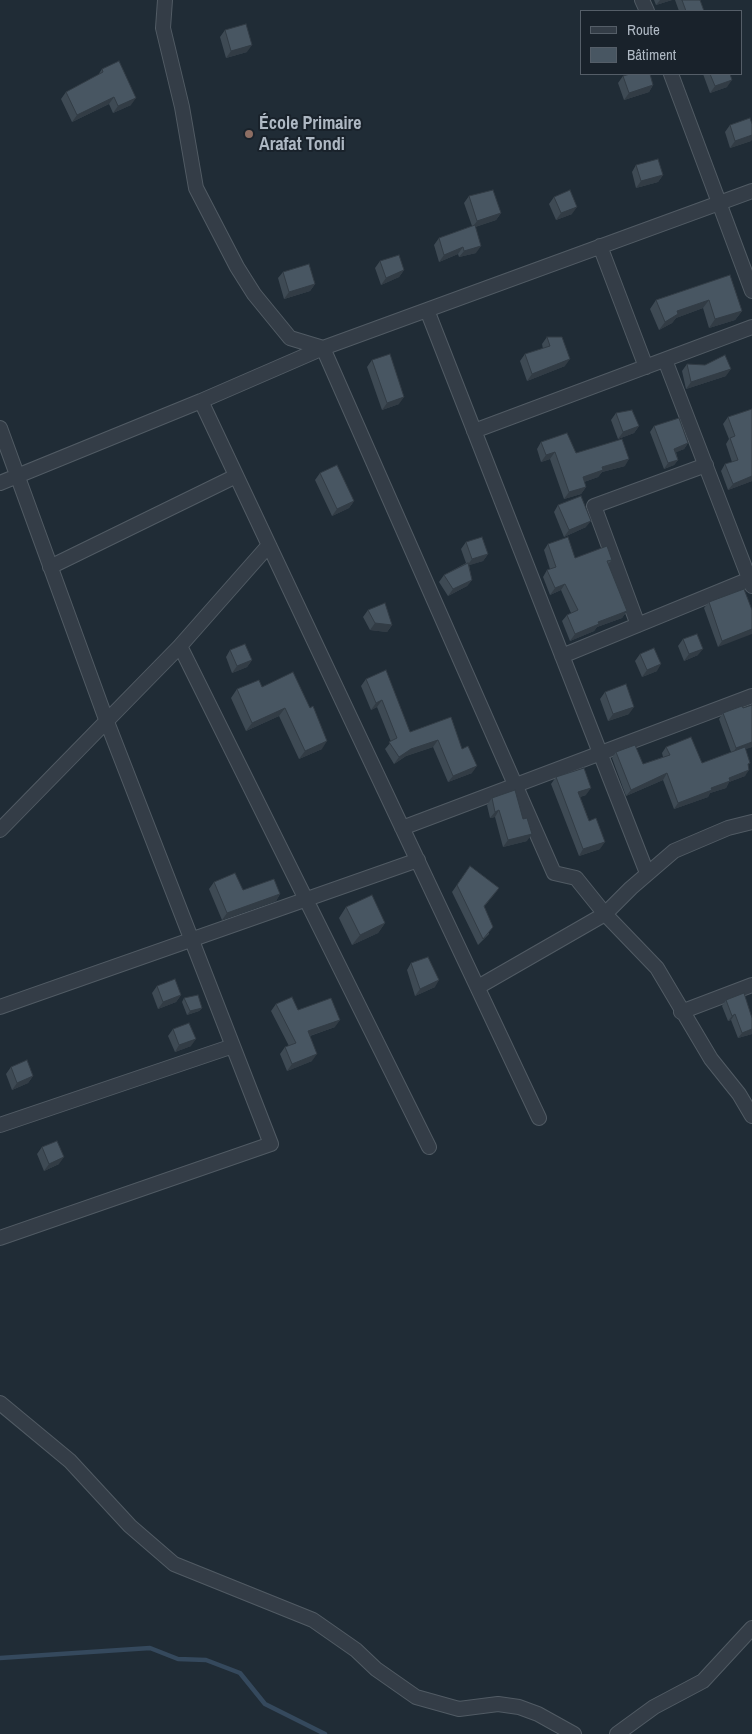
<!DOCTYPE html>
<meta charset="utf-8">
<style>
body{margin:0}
#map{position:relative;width:752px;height:1734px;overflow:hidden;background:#202c36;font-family:"Archivo Narrow",sans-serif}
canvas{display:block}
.legend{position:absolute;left:580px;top:10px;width:162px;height:65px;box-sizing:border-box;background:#19222b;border:1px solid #555e68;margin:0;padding:6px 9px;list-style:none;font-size:15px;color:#aeb8c3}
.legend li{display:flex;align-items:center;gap:10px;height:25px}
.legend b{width:25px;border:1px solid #555e68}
</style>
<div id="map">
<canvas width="752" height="1734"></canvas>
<ul class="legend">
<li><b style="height:6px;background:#343d47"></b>Route</li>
<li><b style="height:14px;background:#485662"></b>Bâtiment</li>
</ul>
</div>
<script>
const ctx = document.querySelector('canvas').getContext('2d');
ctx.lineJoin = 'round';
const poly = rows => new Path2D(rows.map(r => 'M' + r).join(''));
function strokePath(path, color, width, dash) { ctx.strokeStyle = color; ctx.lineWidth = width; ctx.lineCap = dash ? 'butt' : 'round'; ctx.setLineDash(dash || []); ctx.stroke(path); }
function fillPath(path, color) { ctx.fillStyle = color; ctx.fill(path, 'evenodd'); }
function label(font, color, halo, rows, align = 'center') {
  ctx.font = font + ' "Archivo Narrow",sans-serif'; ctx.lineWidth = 4; ctx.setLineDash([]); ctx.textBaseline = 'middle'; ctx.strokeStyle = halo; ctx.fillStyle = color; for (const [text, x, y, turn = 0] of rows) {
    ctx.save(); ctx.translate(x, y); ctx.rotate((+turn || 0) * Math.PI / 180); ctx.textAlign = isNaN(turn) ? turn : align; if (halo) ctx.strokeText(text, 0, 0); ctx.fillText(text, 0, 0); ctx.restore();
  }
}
const stream = poly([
 [0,1658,150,1648,178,1659,206,1660,240,1673,265,1704,325,1734]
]);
const minor = poly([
 [165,0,163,28,182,107,196,188,237,267,254,294,290,338,323,348,554,873,576,878,605,914,657,968,711,1059,739,1094,752,1116],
 [642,0,647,11],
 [671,74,752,291],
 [600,246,646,367],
 [427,310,647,873],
 [665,360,752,586],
 [201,401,539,1118],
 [0,428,107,722,271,1144,0,1238],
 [474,431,752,327],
 [0,483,201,401,323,348,752,191],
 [50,567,236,476],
 [638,625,594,506,706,465],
 [180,646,429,1147],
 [562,656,750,579],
 [402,828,752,696],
 [0,830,180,646,269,545],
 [478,987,605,914,631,888,674,851,728,828,752,822],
 [0,1007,418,860],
 [681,1012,752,985],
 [0,1125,233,1046],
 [0,1403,70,1461,130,1526,174,1564,313,1620,356,1650,376,1669,416,1697,459,1709,498,1704,519,1707,538,1714,574,1734],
 [617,1734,654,1707,703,1681,752,1628]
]);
const wall = poly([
 [654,0,672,0,656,5],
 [675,0,700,0,704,11,679,11],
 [225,30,247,52,226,58,220,37],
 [102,69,131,105,113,113,109,104,72,122,61,99,66,92,98,75],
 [703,74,730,74,727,87,710,93],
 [623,76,653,85,649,92,624,100,618,83],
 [752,124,752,139,751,141,730,148,725,132,730,125],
 [636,165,663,175,658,182,636,188,632,172],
 [469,196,501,213,496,220,475,227,476,253,459,257,458,254,439,262,434,245,439,238,472,226,464,203],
 [554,197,572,214,556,220,549,204],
 [380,261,404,270,399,277,381,285,375,268],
 [283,272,315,284,310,291,284,299,278,278],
 [730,275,742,311,735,320,709,328,703,308,676,318,672,323,659,330,650,309,656,300],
 [547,337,565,366,527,381,520,361,525,354,543,349,542,344],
 [372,360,399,404,382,410,367,367],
 [687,364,726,376,686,389,682,371],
 [752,409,752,481,728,490,721,471,725,464,732,462,726,444,729,439,723,424,728,417],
 [616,413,639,426,634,433,618,439,611,420],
 [654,426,688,443,684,449,676,452,678,460,674,465,664,469,650,432],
 [541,442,576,453,625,466,602,472,598,477,584,482,586,487,581,494,564,499,550,459,541,462,537,449],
 [320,473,354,501,349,508,332,516,315,480],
 [558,505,586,527,564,537,554,512],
 [466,542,488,554,483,561,469,565,472,580,467,586,448,596,439,582,444,575,466,563,461,549],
 [548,544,575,558,612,560,608,564,627,611,622,618,597,627,594,631,570,641,562,621,567,615,571,613,561,590,550,595,543,577,547,570,550,569,544,550],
 [709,602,752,610,718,647,704,608],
 [368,610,392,625,387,632,370,630,363,617],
 [683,639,698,655,684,661,678,646],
 [230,650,252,660,247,667,232,673,226,657],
 [640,654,657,671,642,677,635,661],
 [366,679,410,732,451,717,462,749,472,773,448,782,433,747,406,756,394,764,385,749,391,742,377,707,371,710,361,686],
 [262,687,310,708,322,749,299,759,279,716,246,731,231,698,237,689],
 [605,692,629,714,608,721,600,699],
 [752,705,752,747,745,749,748,766,745,776,729,782,726,788,710,793,708,797,674,809,663,780,626,796,612,758,616,752,643,764,663,757,662,753,666,747,702,763,731,752,719,719,723,713,743,708],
 [556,777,586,795,580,797,600,849,579,856,551,784],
 [492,798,527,841,503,847,495,817,490,818,487,805],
 [470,866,499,888,484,907,489,934,478,945,452,892],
 [214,882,243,890,280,894,276,901,222,920,209,889],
 [346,907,385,923,378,933,352,945,339,918],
 [411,963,435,987,415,996,407,970],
 [157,986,181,995,176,1002,158,1009,152,993],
 [184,998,202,1008,199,1011,187,1015,182,1002],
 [726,1000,752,1018,752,1034,738,1038,731,1020,728,1021,722,1006],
 [276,1004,298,1010,335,1027,310,1036,312,1061,287,1071,280,1054,285,1047,289,1046,271,1011],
 [173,1029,191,1046,175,1052,168,1036],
 [11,1067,33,1076,28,1083,12,1090,6,1074],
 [42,1147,59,1164,44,1171,37,1154]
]);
const shadedWall = poly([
 [660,0,672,0,656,5],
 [252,45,247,52,226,58,231,51],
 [732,80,727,87,710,93,715,86],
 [653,85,649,92,624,100,629,93],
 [114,97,109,104,72,122,77,115],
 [136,98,131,105,113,113,118,106],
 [752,135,752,139,751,141,730,148,735,141],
 [663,175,658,182,636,188,641,181],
 [577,207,572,214,556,220,561,213],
 [501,213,496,220,472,228,477,221],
 [481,246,476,253,459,257,464,251],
 [463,247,458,254,439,262,444,255],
 [404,270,399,277,381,285,386,278],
 [315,284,310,291,284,299,289,292],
 [709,300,703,308,676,318,672,323,659,330,665,322,677,311],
 [742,311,735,320,709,328,715,319],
 [570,359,565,366,527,381,532,374],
 [731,369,726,376,686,389,691,382],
 [404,397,399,404,382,410,387,403],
 [639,426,634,433,618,439,623,432],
 [688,443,684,449,670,455,674,449],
 [555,452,550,459,541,462,546,455],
 [629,459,625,466,602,472,598,477,578,484,583,477,602,467],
 [678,460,674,465,664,469,668,463],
 [752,476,752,481,728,490,733,484],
 [586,487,581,494,564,499,569,492],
 [354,501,349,508,332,516,337,509],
 [591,521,586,527,564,537,569,530],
 [488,554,483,561,467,566,472,559],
 [472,580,467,586,448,596,453,589],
 [565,584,561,590,550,595,555,588],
 [627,611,622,618,597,627,594,631,570,641,575,634,598,622],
 [375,623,392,625,387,632,370,630],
 [752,629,752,634,718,647,722,641],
 [703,649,698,655,684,661,689,654],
 [252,660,247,667,232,673,237,666],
 [661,664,657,671,642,677,647,670],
 [382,700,377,707,371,710,376,703],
 [634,707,629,714,608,721,613,714],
 [285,708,279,716,246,731,252,723],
 [438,740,433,747,406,756,394,764,399,757,411,749],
 [327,741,322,749,299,759,305,751],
 [752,742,752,747,732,754,736,748],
 [477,766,472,773,448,782,453,776],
 [749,770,745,776,729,782,726,788,710,793,708,797,674,809,678,803,711,788,729,778],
 [667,773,663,780,626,796,631,790],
 [591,788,586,795,573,799,578,792],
 [499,810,495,817,490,818,495,812],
 [532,834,527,841,503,847,508,840],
 [605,842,600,849,579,856,583,849],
 [499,888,494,895,479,912],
 [280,894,276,901,222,920,227,913],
 [385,923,378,933,352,945,360,935],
 [439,980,435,987,415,996,420,989],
 [181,995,176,1002,158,1009,163,1002],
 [202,1008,199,1011,187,1015,190,1011],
 [735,1014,731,1020,728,1021,732,1016],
 [340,1020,335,1027,303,1038,308,1031],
 [752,1029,752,1034,738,1038,742,1033],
 [196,1039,191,1046,175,1052,179,1045],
 [317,1054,312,1061,287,1071,292,1064],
 [33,1076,28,1083,12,1090,17,1083],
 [64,1157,59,1164,44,1171,49,1164]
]);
const building = poly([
 [682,0,700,0,704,11,686,11,682,0],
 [246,24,252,45,231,51,225,30,246,24],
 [119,61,136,98,118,106,114,97,77,115,66,92,103,72,102,69,119,61],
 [630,74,650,74,653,85,629,93,623,76,630,74],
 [710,74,730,74,732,80,715,86,710,74],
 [750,118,752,124,752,135,735,141,730,125,750,118],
 [658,159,663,175,641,181,636,165,658,159],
 [493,190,501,213,477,221,469,196,493,190],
 [570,190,577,207,561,213,554,197,570,190],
 [475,225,481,246,464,251,463,247,444,255,439,238,475,225],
 [399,255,404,270,386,278,380,261,399,255],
 [309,264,315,284,289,292,283,272,309,264],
 [730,275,742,311,715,319,709,300,677,311,678,314,665,322,656,300,730,275],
 [547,337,562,337,570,359,532,374,525,354,550,346,547,337],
 [390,354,404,397,387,403,372,360,390,354],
 [725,355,731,369,691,382,687,364,705,365,725,355],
 [752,409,752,476,733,484,725,464,738,460,730,438,735,436,728,417,752,409],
 [632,410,639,426,623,432,616,413,632,410],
 [679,418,688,443,674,449,678,460,668,463,654,426,679,418],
 [567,433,576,453,622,439,629,459,602,467,603,470,583,477,586,487,569,492,555,452,546,455,541,442,567,433],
 [337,465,354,501,337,509,320,473,337,465],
 [581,496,591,521,569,530,558,505,581,496],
 [482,537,488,554,472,559,466,542,482,537],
 [568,537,575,558,607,546,612,560,607,561,627,611,598,622,599,624,575,634,567,615,578,610,565,584,555,588,547,570,556,567,548,544,568,537],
 [468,563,472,580,453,589,444,575,468,563],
 [744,589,752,610,752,629,722,641,709,602,744,589],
 [385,603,392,625,375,623,368,610,385,603],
 [697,634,703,649,689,654,683,639,697,634],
 [245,644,252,660,237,666,230,650,245,644],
 [654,648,661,664,647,670,640,654,654,648],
 [386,670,410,732,451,717,462,749,468,746,477,766,453,776,438,740,411,749,399,757,389,742,397,738,382,700,376,703,366,679,386,670],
 [293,672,310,708,313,706,327,741,305,751,285,708,252,723,237,689,259,680,262,687,293,672],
 [626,684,634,707,613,714,605,692,626,684],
 [752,705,752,742,736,748,723,713,742,706,743,708,752,705],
 [691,737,702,763,745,747,750,763,748,764,749,770,729,778,730,781,711,788,712,790,678,803,667,773,631,790,616,752,635,745,643,764,670,755,666,747,691,737],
 [584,768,591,788,578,792,589,821,596,818,605,842,583,849,556,777,584,768],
 [515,790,523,819,527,818,532,834,508,840,499,810,495,812,492,798,515,790],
 [470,866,499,888,484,906,493,927,483,939,457,885,470,866],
 [235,873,243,890,274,879,280,894,227,913,214,882,235,873],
 [372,895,385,923,360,935,346,907,372,895],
 [428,957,439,980,420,989,411,963,428,957],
 [175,979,181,995,163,1002,157,986,175,979],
 [744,993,752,1018,752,1029,742,1033,735,1014,732,1016,726,1000,744,993],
 [198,995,202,1008,190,1011,184,998,198,995],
 [292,997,298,1010,331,998,340,1020,308,1031,317,1054,292,1064,285,1047,296,1043,276,1004,292,997],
 [189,1023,196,1039,179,1045,173,1029,189,1023],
 [27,1060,33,1076,17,1083,11,1067,27,1060],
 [57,1141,64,1157,49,1164,42,1147,57,1141]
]);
const markers = [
 [249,134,5,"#8d6e63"]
];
const poiNames = [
 ["École Primaire",259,124],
 ["Arafat Tondi",259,145]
];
strokePath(stream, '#35495d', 4.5);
strokePath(minor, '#515b64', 16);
strokePath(minor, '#343d47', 14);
fillPath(wall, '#3e4a54');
fillPath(shadedWall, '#323c45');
fillPath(building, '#485662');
strokePath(building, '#323c45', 1);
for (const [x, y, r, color] of markers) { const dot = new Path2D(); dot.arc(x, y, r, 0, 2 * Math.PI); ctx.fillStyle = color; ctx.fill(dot); strokePath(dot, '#19222b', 2); }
label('bold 18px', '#aeb8c3', '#19222b', poiNames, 'left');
</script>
